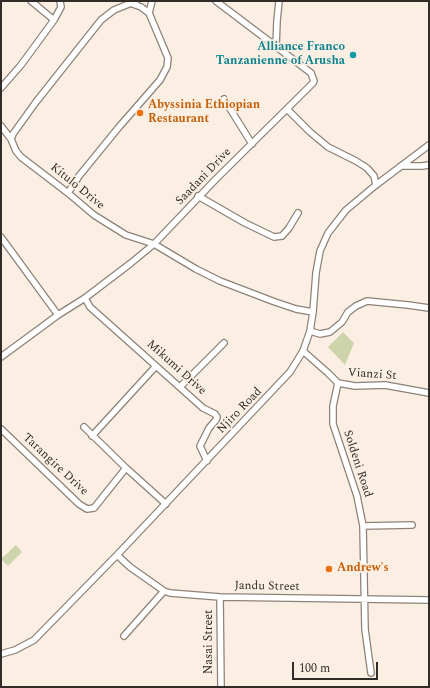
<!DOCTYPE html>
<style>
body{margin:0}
#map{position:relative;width:430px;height:688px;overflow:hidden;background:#fbefe4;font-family:Spectral,serif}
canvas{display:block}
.frame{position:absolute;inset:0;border:2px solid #312c28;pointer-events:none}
.scale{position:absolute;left:292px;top:662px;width:86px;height:18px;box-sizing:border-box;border:2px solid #312c28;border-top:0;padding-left:5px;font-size:12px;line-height:14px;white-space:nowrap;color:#312c28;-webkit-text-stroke:3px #fbefe4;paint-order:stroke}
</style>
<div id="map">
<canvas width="430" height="688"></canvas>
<div class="frame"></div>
<div class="scale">100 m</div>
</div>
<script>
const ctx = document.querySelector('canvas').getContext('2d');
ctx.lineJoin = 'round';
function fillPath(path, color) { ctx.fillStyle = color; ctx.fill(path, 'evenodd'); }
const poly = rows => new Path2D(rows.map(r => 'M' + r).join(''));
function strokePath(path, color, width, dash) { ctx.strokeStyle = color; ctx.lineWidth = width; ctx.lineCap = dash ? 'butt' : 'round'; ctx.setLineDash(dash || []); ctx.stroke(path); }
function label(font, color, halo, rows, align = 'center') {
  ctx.font = font + ' Spectral,serif'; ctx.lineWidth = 3.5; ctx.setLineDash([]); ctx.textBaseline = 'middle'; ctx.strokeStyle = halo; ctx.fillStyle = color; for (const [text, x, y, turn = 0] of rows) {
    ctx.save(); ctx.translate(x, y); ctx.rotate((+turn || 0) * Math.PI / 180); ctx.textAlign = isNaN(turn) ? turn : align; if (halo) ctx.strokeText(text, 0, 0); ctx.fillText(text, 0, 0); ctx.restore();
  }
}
const green = poly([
 [343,332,354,343,345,365,328,347],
 [16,545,22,552,8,566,1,559]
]);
const minor = poly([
 [31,1,54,20],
 [136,1,114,10,101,20,36,102,13,134,11,139,16,151,21,157,68,193,94,215,126,235,154,244,196,269,220,281,275,302,296,309,313,312],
 [149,13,152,1],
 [276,47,277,21,279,1],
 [1,88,21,65,54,20,61,7,60,1],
 [224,99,252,144],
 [287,109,310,132,328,147,356,161,367,168,374,176,376,185],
 [1,126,11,139],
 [401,166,422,166,429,165],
 [68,193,79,176,119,127,160,80,167,67,168,58,149,13,141,7,130,3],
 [198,196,245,223,274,237,282,236,289,228,298,213],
 [1,237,58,315],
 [85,298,90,307,203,408,215,414,217,417,216,420,209,428,200,446,207,461],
 [310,331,320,334,330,332,342,322,348,312,356,306,367,301,408,305,429,308],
 [303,351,328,373,338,383,333,406,333,424,357,496,363,526,365,629,371,673],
 [1,357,58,315,85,298,131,263,154,244,216,179,313,83,314,81,311,73,216,1],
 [338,383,355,386,385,385,429,393],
 [180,387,224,343],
 [84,427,126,468,166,504],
 [1,429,79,504,87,509,94,508,126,468],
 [92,436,156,366],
 [363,526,412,525],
 [117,555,130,567,164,591,170,593,220,597,429,600],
 [220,597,221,687],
 [124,636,164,591],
 [1,654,15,650,34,640,117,555,290,372,303,351,310,331,313,312,316,273,320,251,328,233,346,210,376,185,429,145]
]);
const markers = [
 [353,55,4,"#0f9aa8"],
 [140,113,4,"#e8710a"],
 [329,569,4,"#e8710a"]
];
const cultureNames = [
 ["Alliance Franco",345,48],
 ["Tanzanienne of Arusha",345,62]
];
const foodNames = [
 ["Abyssinia Ethiopian",148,106],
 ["Restaurant",148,120],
 ["Andrew's",337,569]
];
const streetNames = [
 ["Saadani Drive",204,177,-46],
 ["Kitulo Drive",77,187,39],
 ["Mikumi Drive",176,368,42],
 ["Vianzi St",372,375,4],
 ["Njiro Road",240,411,-46],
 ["Soldeni Road",357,464,72],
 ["Tarangire Drive",55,465,43],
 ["Jandu Street",267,587,1],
 ["Nasai Street",210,642,-90]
];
fillPath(green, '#cdd4ab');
strokePath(minor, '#8d8278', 8);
strokePath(minor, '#fff', 5.5);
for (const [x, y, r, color] of markers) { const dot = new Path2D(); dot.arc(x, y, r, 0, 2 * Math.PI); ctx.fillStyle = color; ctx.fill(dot); strokePath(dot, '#fbefe4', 1.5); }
label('bold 12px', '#0d838f', '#fbefe4', cultureNames, 'right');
label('bold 12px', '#c56008', '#fbefe4', foodNames, 'left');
label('12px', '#312c28', '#fbefe4', streetNames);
</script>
